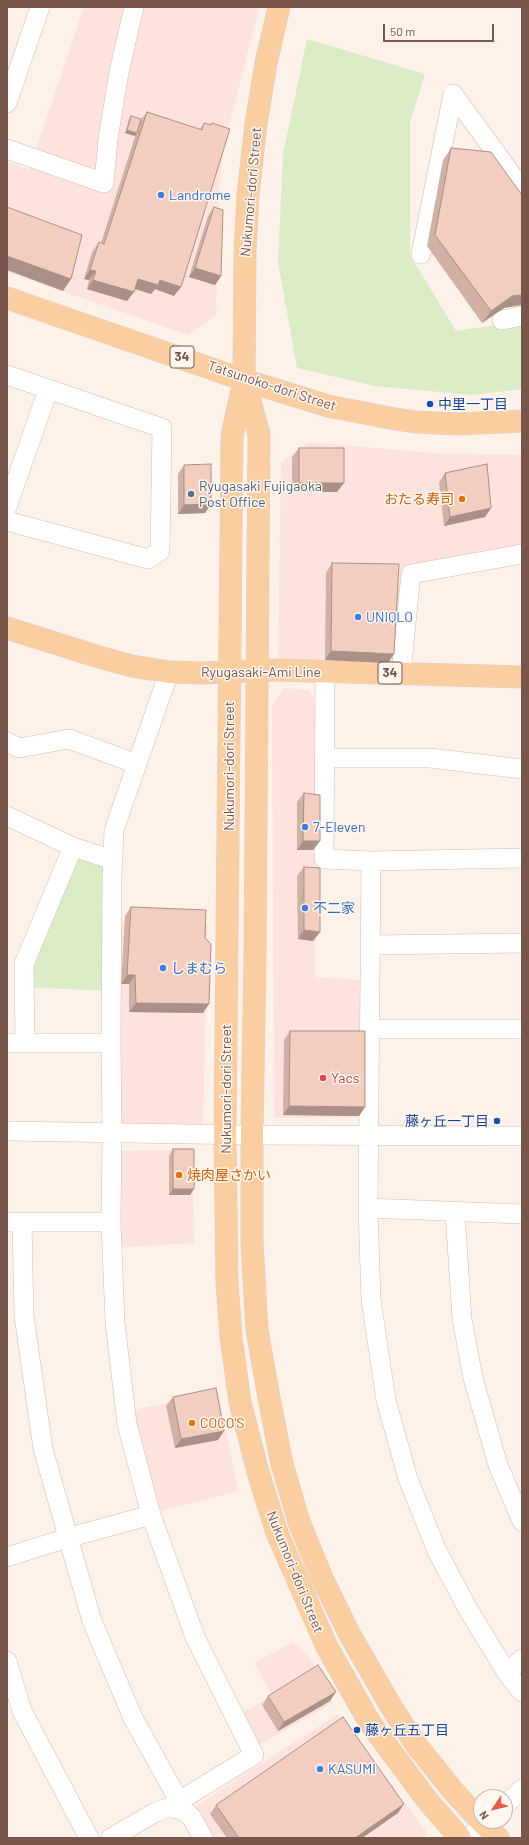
<!DOCTYPE html>
<meta charset="utf-8">
<style>
body{margin:0}
#map{position:relative;width:529px;height:1845px;overflow:hidden;background:#fdf2e9;font-family:Barlow,sans-serif}
canvas{display:block}
.frame{position:absolute;inset:0;border:8px solid #78564b;pointer-events:none}
.north{position:absolute;left:473px;top:1789px;width:40px;height:40px;box-sizing:border-box;background:#fff7f0;border:1px solid #c9b7ae;border-radius:50%;rotate:235deg;font-size:11px;font-weight:700;line-height:16px;text-align:center;color:#78564b}
.north::after{content:'';display:block;margin:auto;width:14px;height:18px;background:#e75b4d;clip-path:polygon(50% 0,100% 100%,50% 72%,0 100%)}
.scale{position:absolute;left:383px;top:24px;width:111px;height:18px;box-sizing:border-box;border:2px solid #78564b;border-top:0;padding-left:5px;font-size:12px;line-height:14px;white-space:nowrap;color:#78564b;-webkit-text-stroke:3px #fff7f0;paint-order:stroke}
</style>
<div id="map">
<canvas width="529" height="1845"></canvas>
<div class="frame"></div>
<div class="north">N</div>
<div class="scale">50 m</div>
</div>
<script>
const ctx = document.querySelector('canvas').getContext('2d');
ctx.lineJoin = 'round';
function fillPath(path, color) { ctx.fillStyle = color; ctx.fill(path, 'evenodd'); }
const poly = rows => new Path2D(rows.map(r => 'M' + r).join(''));
function strokePath(path, color, width, dash) { ctx.strokeStyle = color; ctx.lineWidth = width; ctx.lineCap = dash ? 'butt' : 'round'; ctx.setLineDash(dash || []); ctx.stroke(path); }
function label(font, color, halo, rows, align = 'center') {
  ctx.font = font + ' Barlow,"Noto Sans JP",sans-serif'; ctx.lineWidth = 3; ctx.setLineDash([]); ctx.textBaseline = 'middle'; ctx.strokeStyle = halo; ctx.fillStyle = color; for (const [text, x, y, turn = 0] of rows) {
    ctx.save(); ctx.translate(x, y); ctx.rotate((+turn || 0) * Math.PI / 180); ctx.textAlign = isNaN(turn) ? turn : align; if (halo) ctx.strokeText(text, 0, 0); ctx.fillText(text, 0, 0); ctx.restore();
  }
}
const commercial = poly([
 [84,7,259,7,224,146,219,192,216,315,188,335,7,272,7,161,29,170],
 [308,442,433,453,522,455,522,553,402,572,395,665,278,660,281,463],
 [284,688,309,690,315,700,315,977,361,980,364,1118,274,1118,272,707],
 [119,922,208,924,203,1122,197,1126,125,1127,119,1119],
 [192,1150,194,1243,117,1248,116,1151],
 [218,1391,238,1491,156,1512,134,1410],
 [293,1642,310,1658,333,1703,259,1745,240,1714,272,1696,254,1663],
 [338,1714,426,1831,425,1838,211,1838,193,1808]
]);
const green = poly([
 [307,39,425,74,410,123,410,255,456,331,522,321,522,389,472,395,375,386,297,368,278,262,283,154],
 [73,847,113,860,111,991,24,987]
]);
const minor = poly([
 [7,103,40,7],
 [7,149,104,183,108,139,119,72,134,7],
 [421,254,453,94,522,189],
 [502,320,522,316],
 [7,375,162,428,160,551,148,559,7,521],
 [7,507,48,390],
 [325,671,324,859,371,861,522,858],
 [169,672,114,830,112,877,111,1043,112,1133,111,1222,115,1323,127,1424,151,1515,195,1637,254,1755,179,1801],
 [401,673,411,574,522,554],
 [7,742,19,748,69,739,137,764],
 [325,758,430,758,522,769],
 [7,816,73,847,113,860],
 [371,861,368,1208,371,1300,386,1400,408,1479,437,1551,469,1611,507,1673,522,1692],
 [371,945,522,943],
 [370,1029,522,1029],
 [7,1043,111,1043],
 [25,1043,24,964,73,847],
 [7,1131,252,1135,522,1136],
 [368,1208,522,1214],
 [455,1212,462,1319,473,1378,498,1465,522,1521],
 [7,1222,111,1222],
 [22,1223,24,1316,43,1449,92,1621,133,1718,179,1801,177,1808],
 [7,1557,67,1538,151,1515],
 [7,1661,22,1711,89,1838],
 [507,1673,522,1659],
 [505,1805,522,1789],
 [111,1838,154,1813,170,1807,185,1811,192,1818,203,1838],
 [469,1838,487,1821]
]);
const major = poly([
 [279,7,266,63,256,124,248,195,245,252,244,380,232,436,225,1135,227,1283,231,1337,240,1402,258,1472,277,1533,327,1647,370,1723,427,1800,460,1838],
 [7,298,244,380,328,406,390,418,415,422,459,424,522,421],
 [245,383,259,434,255,955,252,1135,252,1242,257,1330,269,1398,282,1464,299,1522,322,1578,350,1635,392,1708,417,1746,454,1792,481,1821],
 [7,628,99,657,132,666,169,672,202,673,274,670,522,677],
 [481,1821,498,1838]
]);
const wall = poly([
 [147,112,200,129,204,123,211,125,212,123,174,296,155,289,151,294,135,289,127,301,87,289,89,280,84,279,92,252,99,242,101,243,140,121],
 [131,116,137,133,135,136,125,133,129,119],
 [451,148,504,308,482,323,427,246,443,160],
 [214,207,221,276,215,285,189,277,208,216],
 [299,448,337,492,292,492,292,457],
 [184,465,211,504,205,513,178,514,178,474],
 [445,473,491,508,485,517,444,526,439,482],
 [332,563,388,663,325,660,326,573],
 [304,793,320,841,313,850,297,850,297,802],
 [304,867,320,932,313,941,298,939,297,876],
 [131,907,205,938,203,1013,129,1012,129,984,121,984,125,916],
 [290,1031,365,1107,359,1116,283,1115,284,1040],
 [173,1149,190,1195,169,1195,169,1156],
 [173,1397,224,1431,218,1440,175,1448,166,1406],
 [268,1696,330,1701,278,1731,262,1705],
 [216,1805,398,1813,362,1838,227,1838,210,1814]
]);
const shadedWall = poly([
 [127,130,137,133,135,136,125,133],
 [7,256,71,279,63,291,7,270],
 [195,268,221,276,215,285,189,277],
 [90,270,96,271,89,280,84,279],
 [138,279,160,280,181,287,174,296,155,289,151,294,132,288],
 [93,280,134,292,127,301,87,289],
 [522,295,522,305,504,308,482,323,491,311,512,296],
 [299,483,344,483,337,492,292,492],
 [211,504,205,513,178,514,184,505],
 [491,508,485,517,444,526,450,517],
 [331,651,394,654,388,663,325,660],
 [303,841,320,841,313,850,297,850],
 [304,930,320,932,313,941,298,939],
 [127,975,135,975,129,984,121,984],
 [136,1003,209,1004,203,1013,129,1012],
 [289,1106,365,1107,359,1116,283,1115],
 [173,1189,194,1189,190,1195,169,1195],
 [224,1431,218,1440,175,1448,181,1439],
 [336,1692,330,1701,278,1731,284,1722],
 [404,1804,398,1813,362,1838,355,1838]
]);
const building = poly([
 [147,112,202,130,204,123,211,125,212,123,230,129,181,287,160,280,158,285,138,279,134,292,93,280,96,271,90,270,99,242,104,244,147,112],
 [131,116,141,119,137,133,127,130,131,116],
 [451,148,491,152,522,195,522,295,512,296,491,311,435,235,451,148],
 [7,207,82,235,71,279,7,256,7,207],
 [214,207,223,210,221,276,195,268,214,207],
 [299,448,344,448,344,483,299,483,299,448],
 [211,464,211,504,184,505,184,465,211,464],
 [487,464,491,508,450,517,445,473,487,464],
 [332,563,399,564,394,654,331,651,332,563],
 [304,793,320,795,320,841,303,841,304,793],
 [304,867,320,868,320,932,304,930,304,867],
 [131,907,206,910,205,938,211,944,209,1004,136,1003,135,975,127,975,131,907],
 [290,1031,365,1031,365,1107,289,1106,290,1031],
 [173,1149,194,1149,194,1189,173,1189,173,1149],
 [216,1388,224,1431,181,1439,173,1397,216,1388],
 [318,1665,336,1692,284,1722,268,1696,318,1665],
 [343,1717,404,1804,355,1838,239,1838,216,1805,343,1717]
]);
const markers = [
 [161,195,4,"#3f7fe0"],
 [430,404,4,"#1a4fb4"],
 [191,494,4,"#5c6f8a"],
 [462,499,4,"#e8710a"],
 [358,617,4,"#3f7fe0"],
 [305,827,4,"#3f7fe0"],
 [305,908,4,"#3f7fe0"],
 [163,968,4,"#3f7fe0"],
 [323,1078,4,"#e0444e"],
 [497,1121,4,"#1a4fb4"],
 [179,1175,4,"#e8710a"],
 [192,1423,4,"#e8710a"],
 [357,1730,4,"#1a4fb4"],
 [320,1769,4,"#3f7fe0"]
];
const shields = [
 [182,357,24],
 [390,673,24]
];
const shieldNames = [
 ["34",182,357],
 ["34",390,673]
];
const streetNames = [
 ["Nukumori-dori Street",251,192,-85],
 ["Tatsunoko-dori Street",272,386,18],
 ["Ryugasaki-Ami Line",261,672],
 ["Nukumori-dori Street",229,766,-90],
 ["Nukumori-dori Street",226,1089,-90],
 ["Nukumori-dori Street",295,1572,68]
];
const shopNames = [
 ["Landrome",169,195],
 ["UNIQLO",366,617],
 ["7-Eleven",313,827],
 ["不二家",313,908],
 ["しまむら",171,968],
 ["KASUMI",328,1769]
];
const transitNames = [
 ["中里一丁目",438,404],
 ["藤ヶ丘一丁目",489,1121,"right"],
 ["藤ヶ丘五丁目",365,1730]
];
const serviceNames = [
 ["Ryugasaki Fujigaoka",199,486],
 ["Post Office",199,502]
];
const foodNames = [
 ["おたる寿司",454,499,"right"],
 ["焼肉屋さかい",187,1175],
 ["COCO'S",200,1423]
];
const healthNames = [
 ["Yacs",331,1078]
];
fillPath(commercial, '#fde2dd');
fillPath(green, '#daebc6');
strokePath(minor, '#d2bbb0', 20);
strokePath(major, '#d9d0cd', 23);
strokePath(minor, '#fff', 19);
strokePath(major, '#fbcea1', 22);
fillPath(wall, '#d1b1a5');
fillPath(shadedWall, '#aa9086');
fillPath(building, '#f3cec0');
strokePath(building, '#aa9086', 1);
for (const [x, y, r, color] of markers) { const dot = new Path2D(); dot.arc(x, y, r, 0, 2 * Math.PI); ctx.fillStyle = color; ctx.fill(dot); strokePath(dot, '#fff7f0', 1.5); }
for (const [x, y, w] of shields) { const box = new Path2D(); box.roundRect(x - w / 2, y - 11, w, 22, 3); ctx.fillStyle = '#fff7f0'; ctx.fill(box); strokePath(box, '#78564b', 1); }
label('bold 13px', '#78564b', null, shieldNames);
label('14px', '#78564b', '#fff7f0', streetNames);
label('14px', '#366cbe', '#fff7f0', shopNames, 'left');
label('14px', '#164399', '#fff7f0', transitNames, 'left');
label('14px', '#4e5e75', '#fff7f0', serviceNames, 'left');
label('14px', '#c56008', '#fff7f0', foodNames, 'left');
label('14px', '#be3a42', '#fff7f0', healthNames, 'left');
</script>
